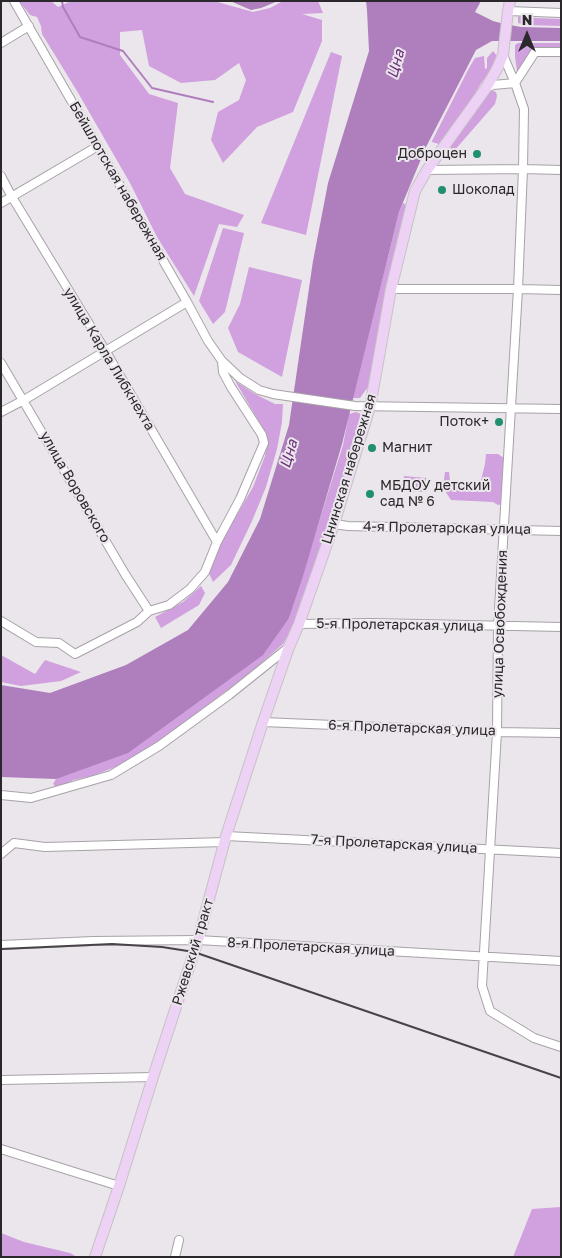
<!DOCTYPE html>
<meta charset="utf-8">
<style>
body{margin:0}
#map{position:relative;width:562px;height:1258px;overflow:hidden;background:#ebe5ec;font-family:"Golos Text",sans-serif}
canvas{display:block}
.frame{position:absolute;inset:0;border:2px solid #2b282b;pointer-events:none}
.north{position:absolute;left:502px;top:10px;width:50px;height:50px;-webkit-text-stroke:4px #ebe5ec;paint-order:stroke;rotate:0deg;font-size:14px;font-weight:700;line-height:20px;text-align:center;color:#2b282b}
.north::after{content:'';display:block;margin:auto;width:18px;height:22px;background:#2b282b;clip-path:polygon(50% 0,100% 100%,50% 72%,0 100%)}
</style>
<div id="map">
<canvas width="562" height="1258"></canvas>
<div class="frame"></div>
<div class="north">N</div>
</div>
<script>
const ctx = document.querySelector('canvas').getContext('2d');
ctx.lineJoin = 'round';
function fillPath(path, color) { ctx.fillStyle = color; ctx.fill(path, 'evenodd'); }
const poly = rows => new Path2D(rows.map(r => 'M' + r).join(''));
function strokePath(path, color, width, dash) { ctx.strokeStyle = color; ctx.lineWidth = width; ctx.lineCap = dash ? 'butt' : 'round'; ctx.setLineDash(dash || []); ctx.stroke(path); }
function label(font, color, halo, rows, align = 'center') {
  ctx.font = font + ' "Golos Text",sans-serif'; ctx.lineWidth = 4; ctx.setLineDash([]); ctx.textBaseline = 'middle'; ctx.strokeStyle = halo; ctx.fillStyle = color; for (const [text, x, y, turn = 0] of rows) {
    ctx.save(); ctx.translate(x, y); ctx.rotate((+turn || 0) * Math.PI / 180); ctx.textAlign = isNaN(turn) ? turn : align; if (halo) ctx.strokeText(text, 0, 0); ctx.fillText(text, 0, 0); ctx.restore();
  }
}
const green = poly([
 [19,1,51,1,58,7,71,1,214,1,253,12,270,8,283,1,318,1,323,13,302,14,322,20,322,41,293,112,257,127,223,163,211,140,218,112,239,100,246,80,239,63,215,80,181,83,149,66,142,30,120,32,120,55,149,94,178,103,170,168,185,194,244,215,237,227,219,224,194,296,157,237,130,183,77,91,42,34,41,26,37,17,30,15],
 [520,16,536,18,561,19,561,26,526,25,518,23,518,17],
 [518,43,561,43,561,51,537,50,518,71,517,71,515,57,515,45],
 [493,51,497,56,495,59,490,71,480,85,466,111,439,144,432,142,432,141,469,68,475,58,484,56,485,69,487,68,487,58],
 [331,52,342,56,306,235,261,223],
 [491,90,496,92,497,96,495,104,454,151,450,147,449,141,488,92],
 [403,203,407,205,368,387,360,398,353,398,399,212],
 [223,228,244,233,225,312,213,324,199,301],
 [249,267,302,280,282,377,238,352,228,328,240,304],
 [235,381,255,394,275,404,283,404,282,422,277,449,266,487,252,521,231,565,213,582,208,571,216,551,253,487,265,456,267,438,264,430],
 [356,412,361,414,352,454,295,624,283,644,251,672,164,738,142,752,118,766,92,776,73,780,69,783,56,787,53,784,56,779,289,618,343,445,349,414],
 [486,454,498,454,504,458,502,504,498,505,493,502,451,500,443,488,445,472,449,472,450,481,461,486,480,484,485,464],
 [404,476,426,478,426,492,403,491],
 [201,586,205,593,199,605,161,628,155,617,183,602],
 [1,655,35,674,45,660,81,672,61,681,21,686,1,682],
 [561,1207,561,1257,513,1257,532,1209],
 [1,1233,24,1242,70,1253,77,1257,1,1257]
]);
const water = poly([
 [230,1,278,1,261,8,251,10],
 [366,1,481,1,475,12,493,21,504,24,521,27,561,28,561,41,492,41,476,50,426,147,399,212,342,444,303,576,289,618,263,655,128,753,56,779,1,777,1,685,50,693,126,665,188,630,228,582,260,519,289,425,313,261,328,183,369,51,367,10]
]);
const stream = poly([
 [62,1,63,7,80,37,123,51,152,88,213,102]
]);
const minor = poly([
 [14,1,187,302,208,341,222,361,240,378,259,390,273,394,355,406,561,409],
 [508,11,561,13],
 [1,43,29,26],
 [503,55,515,83,524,109,523,169,518,289,498,626,497,732,482,986,490,1011,534,1038,561,1047],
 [486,88,493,85,515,83,535,52,561,52],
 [427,170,523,169,561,170],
 [1,176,12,197,105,350,217,542],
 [1,203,98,146],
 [391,289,518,289,561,290],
 [1,363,125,574,149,611],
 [1,412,24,400,187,302],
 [334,524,348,526,561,531],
 [1,621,36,642,59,643,75,654,137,622,149,611,169,605,190,589,205,572,217,542,240,499,264,443,262,435,231,387,223,372,222,361],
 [299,624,371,623,561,627],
 [263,722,497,732,561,733],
 [1,795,31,798,111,775,159,746,229,695,289,647],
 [226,836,561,853],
 [1,854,14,843,45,847,225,842],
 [1,945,93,941,198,940,561,961],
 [1,1080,153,1077],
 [1,1149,119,1186],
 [175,1257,179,1240]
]);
const major = poly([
 [95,1257,119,1186,153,1077,198,940,226,836,263,722,289,647,299,624,334,524,370,407,391,289,415,191,427,170,486,88,498,67,503,55,508,11,510,1]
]);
const rail = poly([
 [1,949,112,944,162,947,194,952,561,1078]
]);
const markers = [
 [477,154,5,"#1f8f70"],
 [442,190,5,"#1f8f70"],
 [499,422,5,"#1f8f70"],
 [372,448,5,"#1f8f70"],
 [370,494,5,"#1f8f70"]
];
const poiNames = [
 ["Доброцен",467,154,"right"],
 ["Шоколад",452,190],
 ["Поток+",489,422,"right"],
 ["Магнит",382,448],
 ["МБДОУ детский",380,486],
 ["сад № 6",380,502]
];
const streetNames = [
 ["Бейшлотская набережная",118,181,60],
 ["улица Карла Либкнехта",109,359,59],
 ["Цнинская набережная",349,469,-73],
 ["улица Воровского",75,487,60],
 ["4-я Пролетарская улица",447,528,1],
 ["улица Освобождения",500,624,-88],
 ["5-я Пролетарская улица",400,625,1],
 ["6-я Пролетарская улица",412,728,2],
 ["7-я Пролетарская улица",394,844,3],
 ["8-я Пролетарская улица",311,947,3],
 ["Ржевский тракт",193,952,-73]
];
const waterNames = [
 ["Цна",396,64,-75],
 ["Цна",289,454,-74]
];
fillPath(green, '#d1a0de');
fillPath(water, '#af7ebc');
strokePath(stream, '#af7ebc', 2);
strokePath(minor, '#a7a2a8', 10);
strokePath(major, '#c4c3c4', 12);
strokePath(minor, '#fff', 8);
strokePath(major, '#eed2f5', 10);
strokePath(rail, '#474347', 2);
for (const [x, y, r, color] of markers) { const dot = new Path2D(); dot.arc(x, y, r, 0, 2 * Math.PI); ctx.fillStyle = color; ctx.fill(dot); strokePath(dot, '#ebe5ec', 2); }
label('14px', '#2b282b', '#ebe5ec', poiNames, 'left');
label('14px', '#2b282b', '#ebe5ec', streetNames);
label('italic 15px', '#6c307b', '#ebe5ec', waterNames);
</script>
